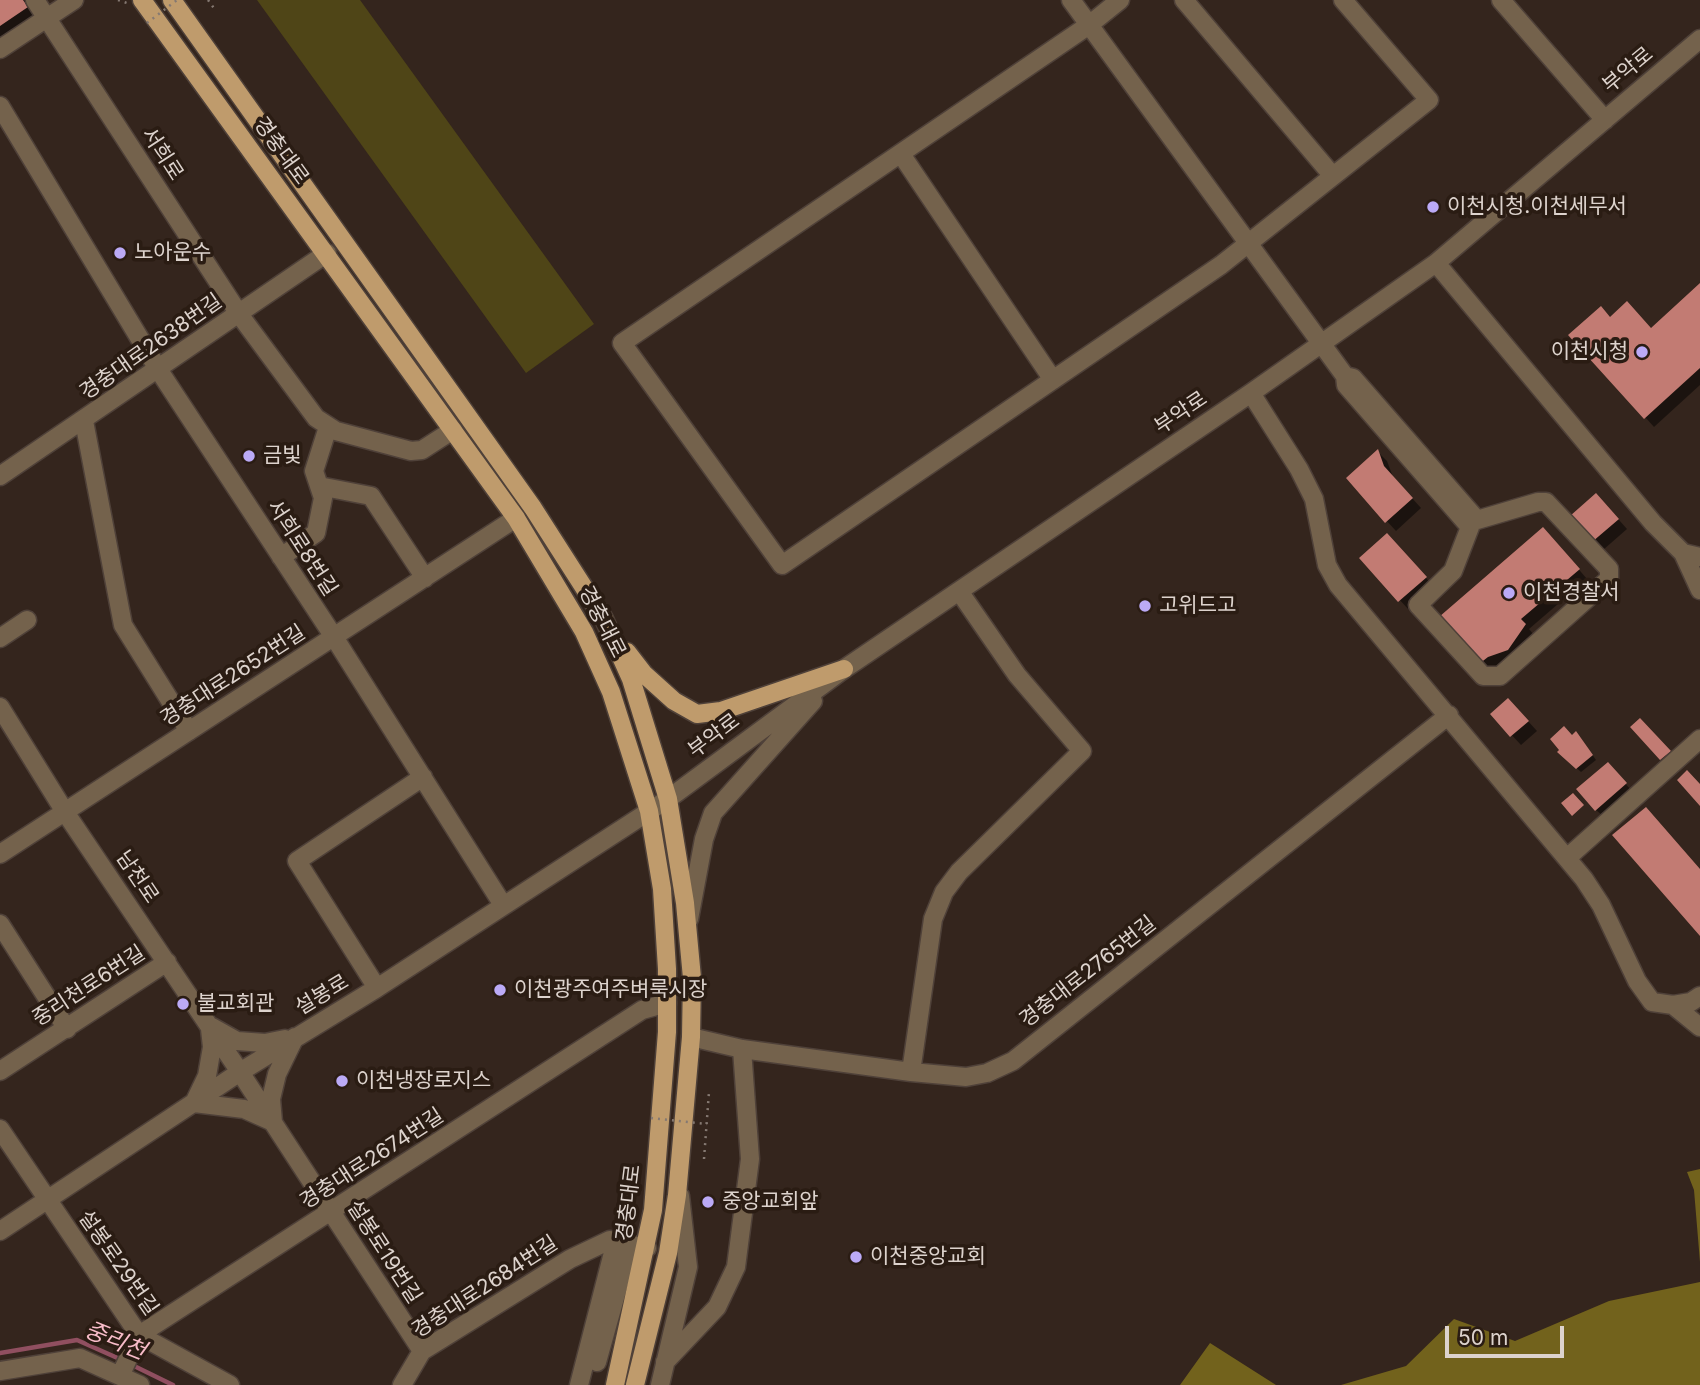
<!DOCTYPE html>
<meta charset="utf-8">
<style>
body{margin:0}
#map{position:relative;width:1700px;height:1385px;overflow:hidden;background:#34251d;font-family:Inter,sans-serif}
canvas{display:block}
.scale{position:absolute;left:1445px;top:1326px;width:119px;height:32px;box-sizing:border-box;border:4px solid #ddd3cd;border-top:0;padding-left:9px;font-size:21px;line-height:24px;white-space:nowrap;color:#ddd3cd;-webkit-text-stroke:5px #2a1c13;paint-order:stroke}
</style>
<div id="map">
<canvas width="1700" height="1385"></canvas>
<div class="scale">50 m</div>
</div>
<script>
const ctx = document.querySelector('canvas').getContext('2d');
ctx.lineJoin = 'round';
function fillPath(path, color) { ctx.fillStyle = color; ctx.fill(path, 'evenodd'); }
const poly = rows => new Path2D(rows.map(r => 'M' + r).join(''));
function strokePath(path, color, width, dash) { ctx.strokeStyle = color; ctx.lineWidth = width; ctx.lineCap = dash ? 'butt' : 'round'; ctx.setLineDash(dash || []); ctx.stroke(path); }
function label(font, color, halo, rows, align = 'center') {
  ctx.font = font + ' Inter,"Noto Sans KR",sans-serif'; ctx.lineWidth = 7; ctx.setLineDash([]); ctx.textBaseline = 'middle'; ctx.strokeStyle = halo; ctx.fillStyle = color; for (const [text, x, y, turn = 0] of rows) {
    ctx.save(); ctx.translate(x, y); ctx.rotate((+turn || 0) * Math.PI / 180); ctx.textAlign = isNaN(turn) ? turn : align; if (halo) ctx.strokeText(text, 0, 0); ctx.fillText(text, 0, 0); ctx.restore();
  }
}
const green = poly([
 [257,0,360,0,594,324,526,373]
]);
const forest = poly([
 [1700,1169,1700,1262,1694,1190,1687,1172],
 [1700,1282,1700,1385,1341,1385,1406,1366,1454,1319,1515,1341,1609,1301],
 [1210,1343,1276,1385,1180,1385]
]);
const shadow = poly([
 [0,0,24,0,36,17,0,41],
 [1700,285,1700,385,1654,427,1645,417,1611,318,1651,330],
 [1378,452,1387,461,1393,477,1421,508,1396,531,1348,479],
 [1605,504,1627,529,1603,550,1594,540],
 [1552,538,1587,579,1529,629,1534,635,1517,659,1497,666,1490,672,1481,663],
 [1396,544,1434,587,1409,610,1361,558],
 [1517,709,1537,731,1521,745,1492,714],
 [1572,737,1580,737,1596,760,1581,772,1559,752],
 [1614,771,1632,791,1603,816,1596,810]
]);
const stream = poly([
 [0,1353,77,1340,122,1360],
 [130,1364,173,1385]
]);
const building = poly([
 [0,0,23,0,28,7,0,26],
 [1700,283,1700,368,1644,419,1568,335,1601,306,1610,317,1627,301,1651,328],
 [1378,449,1384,466,1413,498,1385,523,1346,478],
 [1596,493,1619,519,1592,542,1570,516],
 [1543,527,1580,569,1521,619,1526,624,1508,650,1488,657,1479,664,1439,617],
 [1387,533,1427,577,1398,602,1359,558],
 [1508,698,1529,721,1510,737,1490,714],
 [1640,718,1671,751,1660,760,1630,727],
 [1564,726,1572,735,1576,731,1593,755,1576,769,1557,752,1559,750,1550,739],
 [1608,762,1627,783,1595,811,1576,789],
 [1687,770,1700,784,1700,806,1677,780],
 [1573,793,1584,805,1572,816,1561,803],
 [1646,807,1700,869,1700,936,1612,835]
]);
const path = poly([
 [118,0,127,3],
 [208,0,216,11],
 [704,1159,709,1092]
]);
const minor = poly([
 [35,0,239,314,316,418,336,431,411,451,422,450,453,430],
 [1071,0,1345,376],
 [1120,0,1089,25,622,343,782,565,1221,265,1429,100,1343,0],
 [1184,0,1332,175],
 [1501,0,1605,120],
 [0,49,74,0],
 [0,106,158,369,334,637,503,905],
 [901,154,1053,380],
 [1436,263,1653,523,1683,553,1700,557],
 [1345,376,1353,378,1477,520,1538,502,1546,502,1609,569,1609,579,1500,676,1483,676,1418,605,1453,571,1470,527,1346,385,1345,376],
 [1251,393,1299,469,1314,499,1327,565,1338,585,1584,879,1601,905,1637,981,1652,1002,1673,1005,1691,1002,1700,996],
 [84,421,123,625,189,731],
 [0,476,327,253],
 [319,486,371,496,425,578],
 [1683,553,1700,590],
 [281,557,316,533,323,498,314,471,328,427],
 [0,638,27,620],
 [0,707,65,812,240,1072,422,1351],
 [0,854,516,518],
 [1567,858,1700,739],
 [689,919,704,839,713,813,813,701],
 [0,924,67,1029],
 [377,988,297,861,423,777],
 [1673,1005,1700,1027],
 [212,1027,237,1041,265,1043,285,1039],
 [210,1029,212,1047,207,1076,194,1103,244,1109,273,1122,271,1099,277,1074,295,1037],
 [691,1037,742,1049,911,1072,966,1077,987,1073,1013,1061,1449,715],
 [0,1071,167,962],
 [911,1072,933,919,944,892,959,872,1082,751,1017,675,959,591],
 [0,1129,139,1335,230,1385],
 [0,1231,240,1072,377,988,668,799,844,669,1251,393,1436,263,1700,39],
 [597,1362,630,1244],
 [665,1362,717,1307,736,1267,750,1159,742,1049],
 [0,1371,80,1358,140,1385],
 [121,1374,139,1335,642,1010,667,1003],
 [402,1385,422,1351,570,1259,610,1240,647,1248],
 [579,1385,616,1241],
 [660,1385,688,1267,680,1196]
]);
const major = poly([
 [142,0,516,518,584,632,611,692,649,811,662,889,667,969,667,1032,653,1210,615,1385],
 [172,0,533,508,604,619,631,679,668,799,685,903,692,978,691,1037,677,1195,668,1253,635,1385],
 [627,652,644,674,674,701,697,714,721,711,844,669]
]);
const pathBridge = poly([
 [147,23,177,0],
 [651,1118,707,1124]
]);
const markers = [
 [1433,207,7,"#bbaaf6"],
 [120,253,7,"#bbaaf6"],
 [1642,352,7,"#bbaaf6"],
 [249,456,7,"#bbaaf6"],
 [1509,593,7,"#bbaaf6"],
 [1145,606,7,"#bbaaf6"],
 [500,990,7,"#bbaaf6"],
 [183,1004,7,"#bbaaf6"],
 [342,1081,7,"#bbaaf6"],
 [708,1202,7,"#bbaaf6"],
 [856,1257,7,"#bbaaf6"]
];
const streetNames = [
 ["부악로",1628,70,-40],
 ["경충대로",281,151,54],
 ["서희로",162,154,57],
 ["경충대로2638번길",151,347,-35],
 ["부악로",1181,413,-34],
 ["서희로8번길",302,548,57],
 ["경충대로",602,622,63],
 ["경충대로2652번길",233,676,-33],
 ["부악로",714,736,-37],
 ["남천로",137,877,56],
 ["경충대로2765번길",1088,972,-38],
 ["중리천로6번길",89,986,-33],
 ["설봉로",322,995,-31],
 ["경충대로2674번길",372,1159,-33],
 ["경충대로",629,1203,-83],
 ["설봉로19번길",384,1252,57],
 ["설봉로29번길",118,1263,55],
 ["경충대로2684번길",485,1287,-33]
];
const poiNames = [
 ["이천시청.이천세무서",1447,207],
 ["노아운수",134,253],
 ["이천시청",1628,352,"right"],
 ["금빛",263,456],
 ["이천경찰서",1523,593],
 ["고위드고",1159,606],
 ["이천광주여주벼룩시장",514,990],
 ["불교회관",197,1004],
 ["이천냉장로지스",356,1081],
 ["중앙교회앞",722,1202],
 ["이천중앙교회",870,1257]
];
const waterNames = [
 ["중리천",115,1341,22]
];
fillPath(green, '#4f4517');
fillPath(forest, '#72621c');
fillPath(shadow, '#0007');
strokePath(stream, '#904f60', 4.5);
fillPath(building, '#c27b73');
strokePath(minor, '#4f4139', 21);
strokePath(major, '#4f4139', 21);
strokePath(path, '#857972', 2.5, [2, 5]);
strokePath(minor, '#74624c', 18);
strokePath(major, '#bf9b6c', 18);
strokePath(pathBridge, '#857972', 2.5, [2, 5]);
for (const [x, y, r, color] of markers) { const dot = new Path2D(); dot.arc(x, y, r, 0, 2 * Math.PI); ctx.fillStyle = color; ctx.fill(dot); strokePath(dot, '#2a1c13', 2.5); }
label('21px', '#ddd3cd', '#2a1c13', streetNames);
label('21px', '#ddd3cd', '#2a1c13', poiNames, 'left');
label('italic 23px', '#f8bcc9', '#2a1c13', waterNames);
</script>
